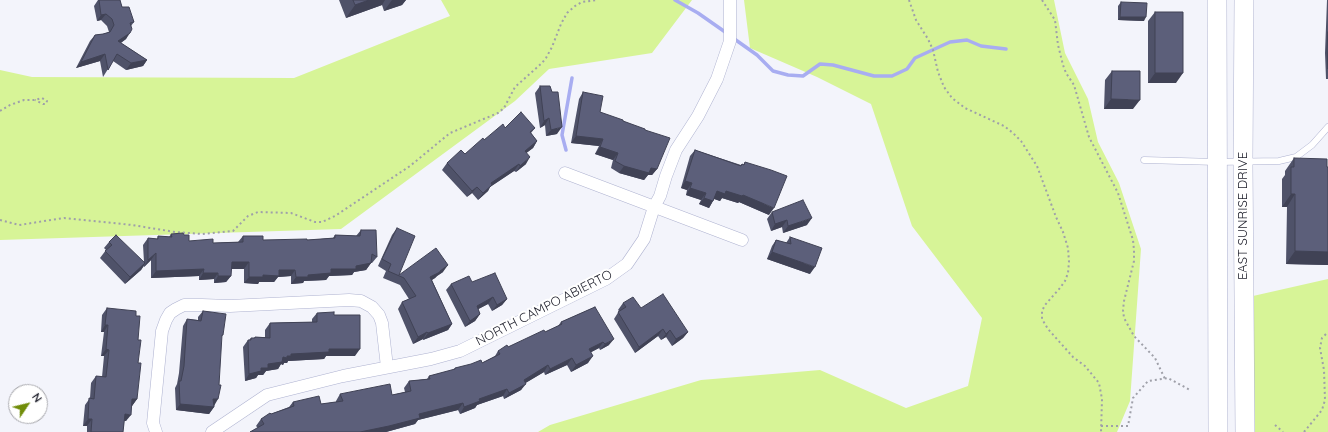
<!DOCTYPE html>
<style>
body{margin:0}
#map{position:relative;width:1328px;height:432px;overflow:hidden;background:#f3f4fb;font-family:Quicksand,sans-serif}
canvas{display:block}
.north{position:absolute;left:8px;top:384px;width:40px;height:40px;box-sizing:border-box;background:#fff;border:1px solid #a5a5aa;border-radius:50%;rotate:55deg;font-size:11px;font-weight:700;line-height:16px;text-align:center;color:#1e1f2b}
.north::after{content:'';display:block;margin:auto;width:14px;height:18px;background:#718d0a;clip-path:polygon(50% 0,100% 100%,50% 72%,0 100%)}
</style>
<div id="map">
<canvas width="1328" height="432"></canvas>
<div class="north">N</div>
</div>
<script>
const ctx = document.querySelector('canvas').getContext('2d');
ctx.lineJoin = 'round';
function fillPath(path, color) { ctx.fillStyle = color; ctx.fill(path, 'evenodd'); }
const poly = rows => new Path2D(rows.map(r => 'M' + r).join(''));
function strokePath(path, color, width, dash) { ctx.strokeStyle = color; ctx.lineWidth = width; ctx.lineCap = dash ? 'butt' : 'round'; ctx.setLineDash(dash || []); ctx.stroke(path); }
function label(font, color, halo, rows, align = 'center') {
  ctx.font = font + ' Quicksand,sans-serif'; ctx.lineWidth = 4; ctx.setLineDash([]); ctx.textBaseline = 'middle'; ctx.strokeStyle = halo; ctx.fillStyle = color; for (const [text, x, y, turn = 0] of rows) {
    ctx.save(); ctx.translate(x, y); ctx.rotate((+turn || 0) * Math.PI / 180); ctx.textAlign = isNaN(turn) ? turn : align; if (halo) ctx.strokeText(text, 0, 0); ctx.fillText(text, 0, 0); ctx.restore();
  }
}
const green = poly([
 [441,0,692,0,652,53,549,69,515,101,341,229,0,240,0,70,32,77,294,78,450,16],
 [744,0,1054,0,1065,53,1088,99,1098,142,1119,183,1141,249,1130,401,1117,432,538,432,550,425,701,380,820,370,906,408,968,386,982,318,912,226,871,104,817,77,750,48],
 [1328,279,1328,432,1254,432,1253,296]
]);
const stream = poly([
 [675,0,698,13,728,34],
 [733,38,757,55,773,71,788,75,803,76,820,64,833,65,874,76,892,76,907,69,915,58,950,42,967,40,981,46,1006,49],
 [566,150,562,135,572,78]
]);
const path = poly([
 [909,0,916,20,928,39,933,50,938,72,944,87,952,98,965,108,1004,126,1013,133,1021,141,1037,166,1056,217,1063,232,1068,248,1069,262,1068,273,1065,281,1060,288,1045,305,1042,311,1042,319,1048,329,1073,357,1085,366,1099,383,1102,399,1101,432],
 [1042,0,1055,20,1058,45,1063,65,1066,73,1074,85,1089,137,1118,193,1133,240,1134,250,1134,261,1124,301,1123,310,1124,318,1134,336,1155,358,1165,379],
 [0,111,10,105,24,100,35,100,42,98,47,101,46,104,43,104,35,100],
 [0,220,19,225,64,218,132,225,175,232,202,234,233,231,248,216,258,212,291,213,315,222,322,222,335,216,410,166,450,133,498,113,504,108,515,87,542,63,546,58,552,47,561,24,567,13,575,6,582,2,597,0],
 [1275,425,1283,432],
 [1101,426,1128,426,1133,398,1148,381,1168,378,1190,390],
 [1304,432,1322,410,1325,400,1324,370,1320,348,1322,338,1328,332]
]);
const service = poly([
 [1144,160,1217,162,1279,161,1296,157,1312,145,1328,127]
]);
const minor = poly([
 [565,173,742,240],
 [156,432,153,423,162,331,166,320,170,313,176,309,184,305,202,305,230,306,349,300,361,301,372,307,379,315,382,323,387,367],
 [212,432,267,395,343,376,431,359,460,351,606,279,627,264,644,239,654,207,660,196,666,176,676,150,698,116,717,79,730,41,730,0]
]);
const primary = poly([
 [1217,0,1218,432],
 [1244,0,1243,162,1245,432]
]);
const wall = poly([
 [98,0,120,0,122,7,134,22,131,26,126,39,121,43,147,60,143,66,126,70,113,61,103,77,100,61,76,68,90,41,95,35,103,34,109,32,107,26,101,20,97,21,94,6],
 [339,0,406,0,402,5,384,11,382,5,346,18],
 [1327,0,1328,0,1328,79,1326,79,1325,53],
 [1121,2,1144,21,1118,20,1118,6],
 [1155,12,1176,83,1148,83,1148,21],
 [1112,71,1133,109,1104,109,1105,80],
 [540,86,552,92,557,134,546,136,545,125,540,128,535,93],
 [583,92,600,112,645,130,657,169,652,175,648,175,644,180,619,173,611,168,613,160,595,154,599,146,571,143,579,99],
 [505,128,535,128,531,133,537,141,533,148,526,153,526,164,516,172,514,171,490,187,488,191,478,200,472,193,467,197,442,170,447,163,465,154,484,140],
 [695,150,741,165,742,164,743,165,745,162,769,215,739,202,738,203,722,198,720,201,714,199,709,208,699,204,701,200,686,195,687,190,681,188,690,156],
 [1294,158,1327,167,1328,265,1286,264,1287,207,1282,207,1282,179,1285,175,1285,171],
 [772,212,807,225,783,233,782,227,771,231,767,219],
 [397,228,399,275,443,272,437,276,435,278,432,280,452,324,448,330,423,340,423,339,413,344,398,309,402,302,409,299,400,285,383,278,386,271,378,266,392,235],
 [361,230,377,257,372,263,371,263,366,270,354,272,352,275,329,276,326,280,304,281,303,283,291,284,291,276,278,277,274,282,259,282,258,284,244,283,244,269,231,269,231,276,226,282,214,283,214,279,199,280,199,276,151,278,151,260,144,267,144,266,141,270,125,284,100,258,106,250,104,248,109,242,144,262,143,245,148,238,157,239,158,236,169,237,171,234,184,235,189,241,213,243,238,242,243,236,263,240,307,240,333,238,335,235,356,236],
 [790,237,810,274,767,259,772,246,776,240,786,243],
 [472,282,507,299,502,305,492,311,488,304,478,309,480,314,475,321,465,327,446,290,451,284],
 [623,303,641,308,688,332,683,338,672,346,666,337,661,340,658,336,635,353,614,319,619,311,618,310],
 [595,307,609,345,600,350,599,348,591,352,588,363,571,372,567,365,545,375,544,372,525,383,521,390,504,399,503,396,477,405,475,408,460,414,458,410,418,420,415,424,386,432,250,432,258,428,256,426,261,419,271,414,289,407,293,402,321,404,336,402,336,401,340,394,392,395,405,392,404,388,409,381,427,379,429,376,453,370,455,368,482,363,495,356,498,351,545,332,558,326,561,322],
 [107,308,136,316,138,340,137,399,132,406,126,421,124,421,123,432,87,432,87,426,83,426,85,405,90,398,91,383,96,376,102,377,104,356,101,356,104,332,101,332,102,315],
 [203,311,223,335,221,337,214,407,209,414,176,410,175,388,177,384,179,373,183,326,187,319,198,320,198,317],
 [317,313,334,315,355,356,326,356,324,359,288,361,287,363,284,363,283,365,281,364,278,369,266,371,263,375,258,375,256,378,245,381,243,347,248,340,249,340,251,338,254,338,255,337,265,337,265,330,270,323,312,322,312,319]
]);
const shadedWall = poly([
 [369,0,385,0,382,5,346,18,355,5],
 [392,0,406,0,402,5,384,11],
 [106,14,101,20,97,21,101,15],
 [1120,17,1146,17,1144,21,1118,20],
 [130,33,126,39,113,48,118,41],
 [105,54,100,61,76,68,81,62],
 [147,60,143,66,126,70,131,63],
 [1155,73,1183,73,1176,83,1148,83],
 [1111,99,1140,100,1133,109,1104,109],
 [549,118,545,125,540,128,544,121],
 [562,127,557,134,546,136,551,130],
 [576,136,603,139,599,146,571,143],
 [537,141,533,148,520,158,525,151],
 [600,147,618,153,613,160,595,154],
 [530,157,526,164,516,172,520,166],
 [519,164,514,171,490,187,488,191,478,200,483,193,491,183],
 [624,166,651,168,657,169,652,175,648,175,644,180,619,173],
 [685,181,692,183,687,190,681,188],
 [477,187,472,193,467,197,472,191],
 [690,188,706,193,701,200,686,195],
 [717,191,726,191,743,195,774,208,769,215,739,202,738,203,722,198,720,201,712,198],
 [1291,194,1295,194,1287,207,1282,207],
 [704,198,713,201,709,208,699,204],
 [812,218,807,225,783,233,788,226],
 [787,220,782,227,771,231,775,224],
 [1295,251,1328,252,1328,265,1286,264],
 [772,252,815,267,810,274,767,259],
 [156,253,151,260,144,267,148,260],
 [232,262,249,262,244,269,227,269],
 [145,263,141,270,125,284,130,277],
 [371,263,366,270,354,272,352,275,329,276,326,280,304,281,303,283,291,284,296,277,331,269],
 [448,265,443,272,437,276,435,278,425,284,430,277],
 [204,269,199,276,151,278,156,271],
 [279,270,295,270,291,276,278,277,274,282,259,282,258,284,244,283,249,277],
 [203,273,218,273,214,279,199,280],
 [218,276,231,276,226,282,214,283],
 [493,297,488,304,473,312,477,306],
 [507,299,502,305,492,311,497,305],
 [480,314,475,321,465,327,470,321],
 [452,324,448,330,423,340,428,333],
 [105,325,108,325,104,332,101,332],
 [663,329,658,336,635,353,639,347],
 [670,330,666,337,661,340,666,334],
 [427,332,423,339,413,344,418,337],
 [688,332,683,338,672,346,676,339],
 [614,339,609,345,600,350,605,344],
 [603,342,599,348,584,356,589,349],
 [106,349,109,350,104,356,101,356],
 [329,349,360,349,355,356,326,356,324,359,288,361,287,363,284,363,283,365,281,364,278,369,266,371,263,375,258,375,256,378,245,381,249,374,283,357,291,354],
 [593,356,588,363,571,372,576,365],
 [572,358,567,365,545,375,550,369],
 [548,365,544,372,519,387,524,380],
 [526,384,521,390,504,399,509,393],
 [507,389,503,396,477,405,475,408,460,414,464,407,479,399],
 [132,399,137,399,132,406,128,406],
 [213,399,218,399,214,406],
 [463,403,458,410,418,420,415,424,386,432,360,432,419,414],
 [180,404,214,407,209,414,176,410],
 [125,414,131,415,126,421,120,421],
 [88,419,92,419,87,426,83,426]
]);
const building = poly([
 [99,0,120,0,122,7,129,7,134,22,130,23,132,29,130,33,118,41,147,60,131,63,117,54,108,70,105,54,81,62,95,35,103,34,110,32,114,25,112,19,106,14,101,15,99,0],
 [353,0,369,0,355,5,353,0],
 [1121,2,1147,3,1146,17,1120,17,1121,2],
 [1155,12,1183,12,1183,73,1155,73,1155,12],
 [1328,32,1328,69,1327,49,1328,32],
 [1112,71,1140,71,1140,100,1111,99,1112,71],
 [540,86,550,86,552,92,558,92,562,127,551,130,549,118,544,121,540,86],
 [583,92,603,96,600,112,623,120,623,121,645,129,645,130,670,138,657,169,651,168,649,173,624,166,615,161,618,153,600,147,603,139,576,136,583,92],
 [521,112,535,128,530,132,537,141,525,151,530,157,520,166,519,164,491,183,492,185,483,193,477,187,472,191,447,163,461,150,465,154,483,138,484,140,503,124,505,128,521,112],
 [695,150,741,166,742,164,744,165,745,162,771,170,787,176,774,208,743,195,742,196,726,191,725,194,717,191,713,201,704,198,706,193,690,188,692,183,685,181,695,150],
 [1294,158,1327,159,1327,167,1328,167,1328,252,1295,251,1295,194,1291,194,1291,167,1294,167,1294,158],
 [803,200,812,218,788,226,787,220,775,224,772,212,803,200],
 [397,228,415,236,399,275,436,248,448,265,440,271,440,272,430,277,452,324,428,333,427,332,418,337,402,302,416,296,404,278,388,271,391,264,382,259,397,228],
 [361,230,376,230,377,257,372,254,371,263,356,266,356,269,331,269,331,273,308,275,308,277,296,277,295,270,279,270,279,276,263,275,263,277,249,277,249,262,232,262,231,276,218,276,218,273,203,273,204,269,156,271,156,253,148,260,148,238,158,239,158,236,172,237,171,234,183,233,184,235,189,235,189,241,213,239,213,243,243,242,243,236,263,236,263,240,307,239,307,240,335,238,335,235,360,236,361,230],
 [116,235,145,263,130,277,105,251,112,245,109,242,116,235],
 [790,237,822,248,815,267,772,252,776,240,791,244,790,237],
 [495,273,507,299,497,305,493,297,477,306,480,314,470,321,451,284,469,276,472,282,495,273],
 [663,294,688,332,676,339,670,330,666,334,663,329,639,347,618,312,626,307,623,303,633,297,641,308,663,294],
 [595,307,614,339,605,344,603,342,589,349,593,356,576,365,572,358,550,369,548,365,524,380,526,384,509,393,507,389,479,399,480,401,464,407,463,403,419,414,420,418,389,426,360,432,250,432,264,424,261,419,270,413,271,414,294,406,293,402,319,396,321,404,343,401,340,394,390,384,392,395,411,391,409,381,430,379,429,376,455,369,455,368,471,364,481,360,482,363,500,354,498,351,507,345,508,347,544,330,545,332,562,324,561,322,595,307],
 [107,308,136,311,136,316,140,316,138,340,141,340,138,363,141,363,137,399,132,399,131,415,125,414,123,432,91,432,92,419,88,419,89,398,94,399,96,376,106,377,109,350,106,349,108,325,105,325,107,308],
 [203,311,226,314,223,335,222,335,219,385,221,385,218,399,213,399,214,407,180,404,179,381,181,381,184,366,187,319,201,321,203,311],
 [334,312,334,315,360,315,360,349,329,349,329,352,291,354,291,356,287,356,287,358,283,357,282,362,268,364,268,368,261,368,261,371,249,374,248,340,251,340,251,338,255,338,255,337,270,338,270,323,317,322,317,313,334,312]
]);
const streetNames = [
 ["EAST SUNRISE DRIVE",1243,216,-90],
 ["NORTH CAMPO ABIERTO",544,308,-27]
];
fillPath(green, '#d7f497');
strokePath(stream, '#a8adf1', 3.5);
strokePath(service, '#aeb2d0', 7);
strokePath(minor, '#aeb2d0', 13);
strokePath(primary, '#aeb2d0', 20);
strokePath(path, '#9fa0a9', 2, [2, 3]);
strokePath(service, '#fff', 6);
strokePath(minor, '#fff', 12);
strokePath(primary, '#fff', 19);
fillPath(wall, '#4f5269');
fillPath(shadedWall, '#404255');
fillPath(building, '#5c5f7a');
strokePath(building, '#404255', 1);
label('13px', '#1e1f2b', '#fff', streetNames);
</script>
